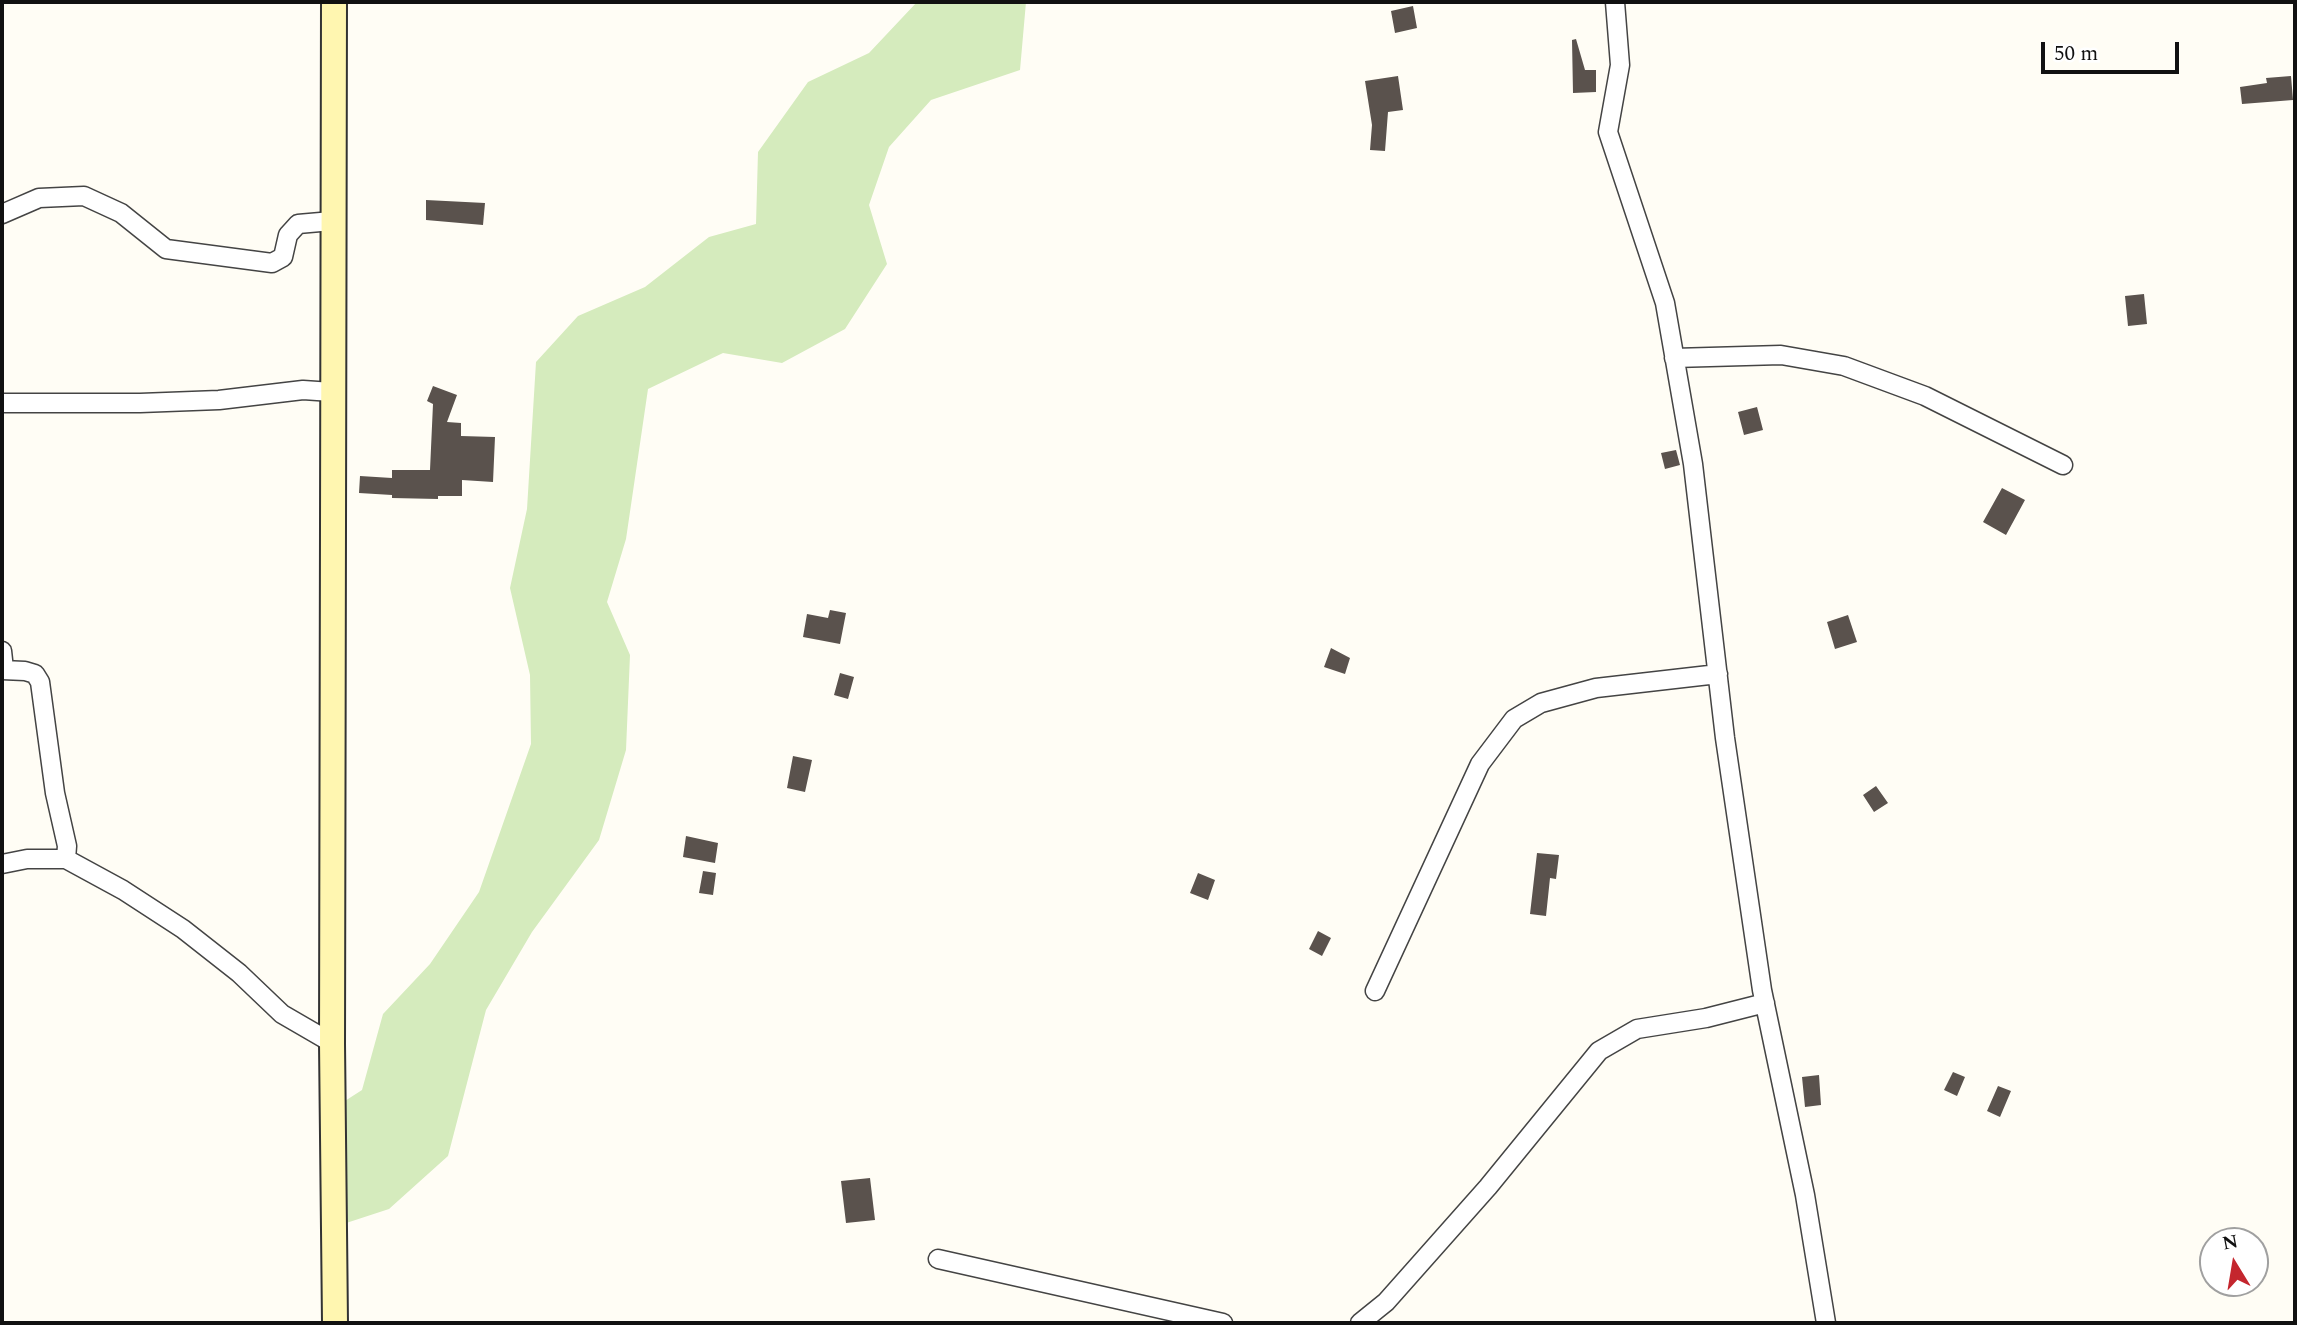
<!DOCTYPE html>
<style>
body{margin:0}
#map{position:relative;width:2297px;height:1325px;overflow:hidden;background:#fffdf5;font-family:Spectral,serif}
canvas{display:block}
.frame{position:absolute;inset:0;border:4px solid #111;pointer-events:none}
.north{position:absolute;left:2199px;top:1227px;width:70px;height:70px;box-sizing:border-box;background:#fff;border:2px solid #a0a0a0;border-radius:50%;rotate:349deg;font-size:19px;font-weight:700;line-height:28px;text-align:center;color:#111}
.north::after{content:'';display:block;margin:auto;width:24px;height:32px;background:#c4262e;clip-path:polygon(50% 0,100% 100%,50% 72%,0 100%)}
.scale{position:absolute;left:2041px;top:42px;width:138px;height:32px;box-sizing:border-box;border:4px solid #111;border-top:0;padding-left:9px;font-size:21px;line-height:24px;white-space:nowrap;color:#111;-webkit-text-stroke:5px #fff;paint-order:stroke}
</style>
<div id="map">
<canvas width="2297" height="1325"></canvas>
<div class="frame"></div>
<div class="north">N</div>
<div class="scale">50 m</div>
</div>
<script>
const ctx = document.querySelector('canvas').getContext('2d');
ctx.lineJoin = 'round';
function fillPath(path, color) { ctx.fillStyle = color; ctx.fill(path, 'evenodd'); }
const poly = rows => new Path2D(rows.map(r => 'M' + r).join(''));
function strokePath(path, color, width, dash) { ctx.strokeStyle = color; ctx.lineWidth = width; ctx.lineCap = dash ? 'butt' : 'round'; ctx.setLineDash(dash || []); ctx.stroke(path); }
const green = poly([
 [917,2,1026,2,1020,70,931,100,889,147,869,205,887,264,845,329,782,363,723,353,648,389,626,539,607,602,630,655,626,750,599,840,532,932,486,1010,448,1156,389,1209,334,1227,334,1108,362,1090,383,1014,430,964,479,892,531,744,530,675,510,588,527,509,536,362,578,316,645,287,709,237,756,224,758,152,808,82,869,53]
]);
const building = poly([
 [1413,6,1417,28,1395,33,1391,11],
 [1576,39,1585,70,1596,70,1596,92,1573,93,1572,40],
 [1398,76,1403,110,1388,112,1385,151,1370,150,1372,125,1365,81],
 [2291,76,2293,100,2242,104,2240,87,2267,83,2266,78],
 [426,200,485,203,483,225,426,220],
 [2144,294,2147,324,2128,326,2125,296],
 [433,386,457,395,447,422,461,423,461,436,495,437,493,482,462,480,462,496,438,496,438,499,392,498,392,495,359,493,360,476,392,478,392,470,430,470,433,404,427,401],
 [1757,407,1763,430,1744,435,1738,412],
 [1676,450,1680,465,1665,469,1661,453],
 [2002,488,2025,500,2006,535,1983,522],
 [830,610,846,613,840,644,803,637,807,614,828,618],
 [1848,615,1857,642,1835,649,1827,622],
 [1331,648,1350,658,1345,674,1324,667],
 [840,673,854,677,848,699,834,695],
 [793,756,812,760,805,792,787,788],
 [1876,786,1888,803,1874,812,1863,795],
 [686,836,718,843,715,863,683,857],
 [1537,853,1559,855,1556,879,1550,878,1546,916,1530,914],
 [703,871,716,873,713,895,699,893],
 [1198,873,1215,880,1208,900,1190,893],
 [1318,931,1331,938,1322,956,1309,949],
 [1953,1072,1965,1077,1957,1096,1944,1090],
 [1819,1075,1821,1105,1805,1107,1802,1077],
 [1998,1086,2011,1091,2000,1117,1987,1111],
 [870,1178,875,1220,846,1223,841,1181]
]);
const street = poly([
 [1615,2,1620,65,1608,132,1665,303,1693,464,1725,738,1762,990,1805,1195,1826,1323],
 [2,214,39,198,84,196,121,213,166,249,272,263,283,257,288,235,298,224,332,221],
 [1674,358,1781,355,1844,366,1925,396,2063,465],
 [2,403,140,403,219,400,303,390,332,392],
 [2,651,4,669],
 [2,670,25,671,35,674,40,682,55,793,67,846,66,859],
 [2,864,27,859,66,859,123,890,183,929,239,973,282,1014,332,1043],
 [1375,991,1480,764,1514,719,1541,703,1596,688,1718,674],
 [938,1259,1223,1323],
 [1360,1323,1386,1302,1488,1187,1599,1051,1637,1029,1706,1018,1765,1003]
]);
const secondary = poly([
 [334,2,332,1043,335,1323]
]);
fillPath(green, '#d5ebbd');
fillPath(building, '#5a524d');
strokePath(street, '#444', 21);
strokePath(secondary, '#333', 28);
strokePath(street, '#fff', 18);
strokePath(secondary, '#fff6b0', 24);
</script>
